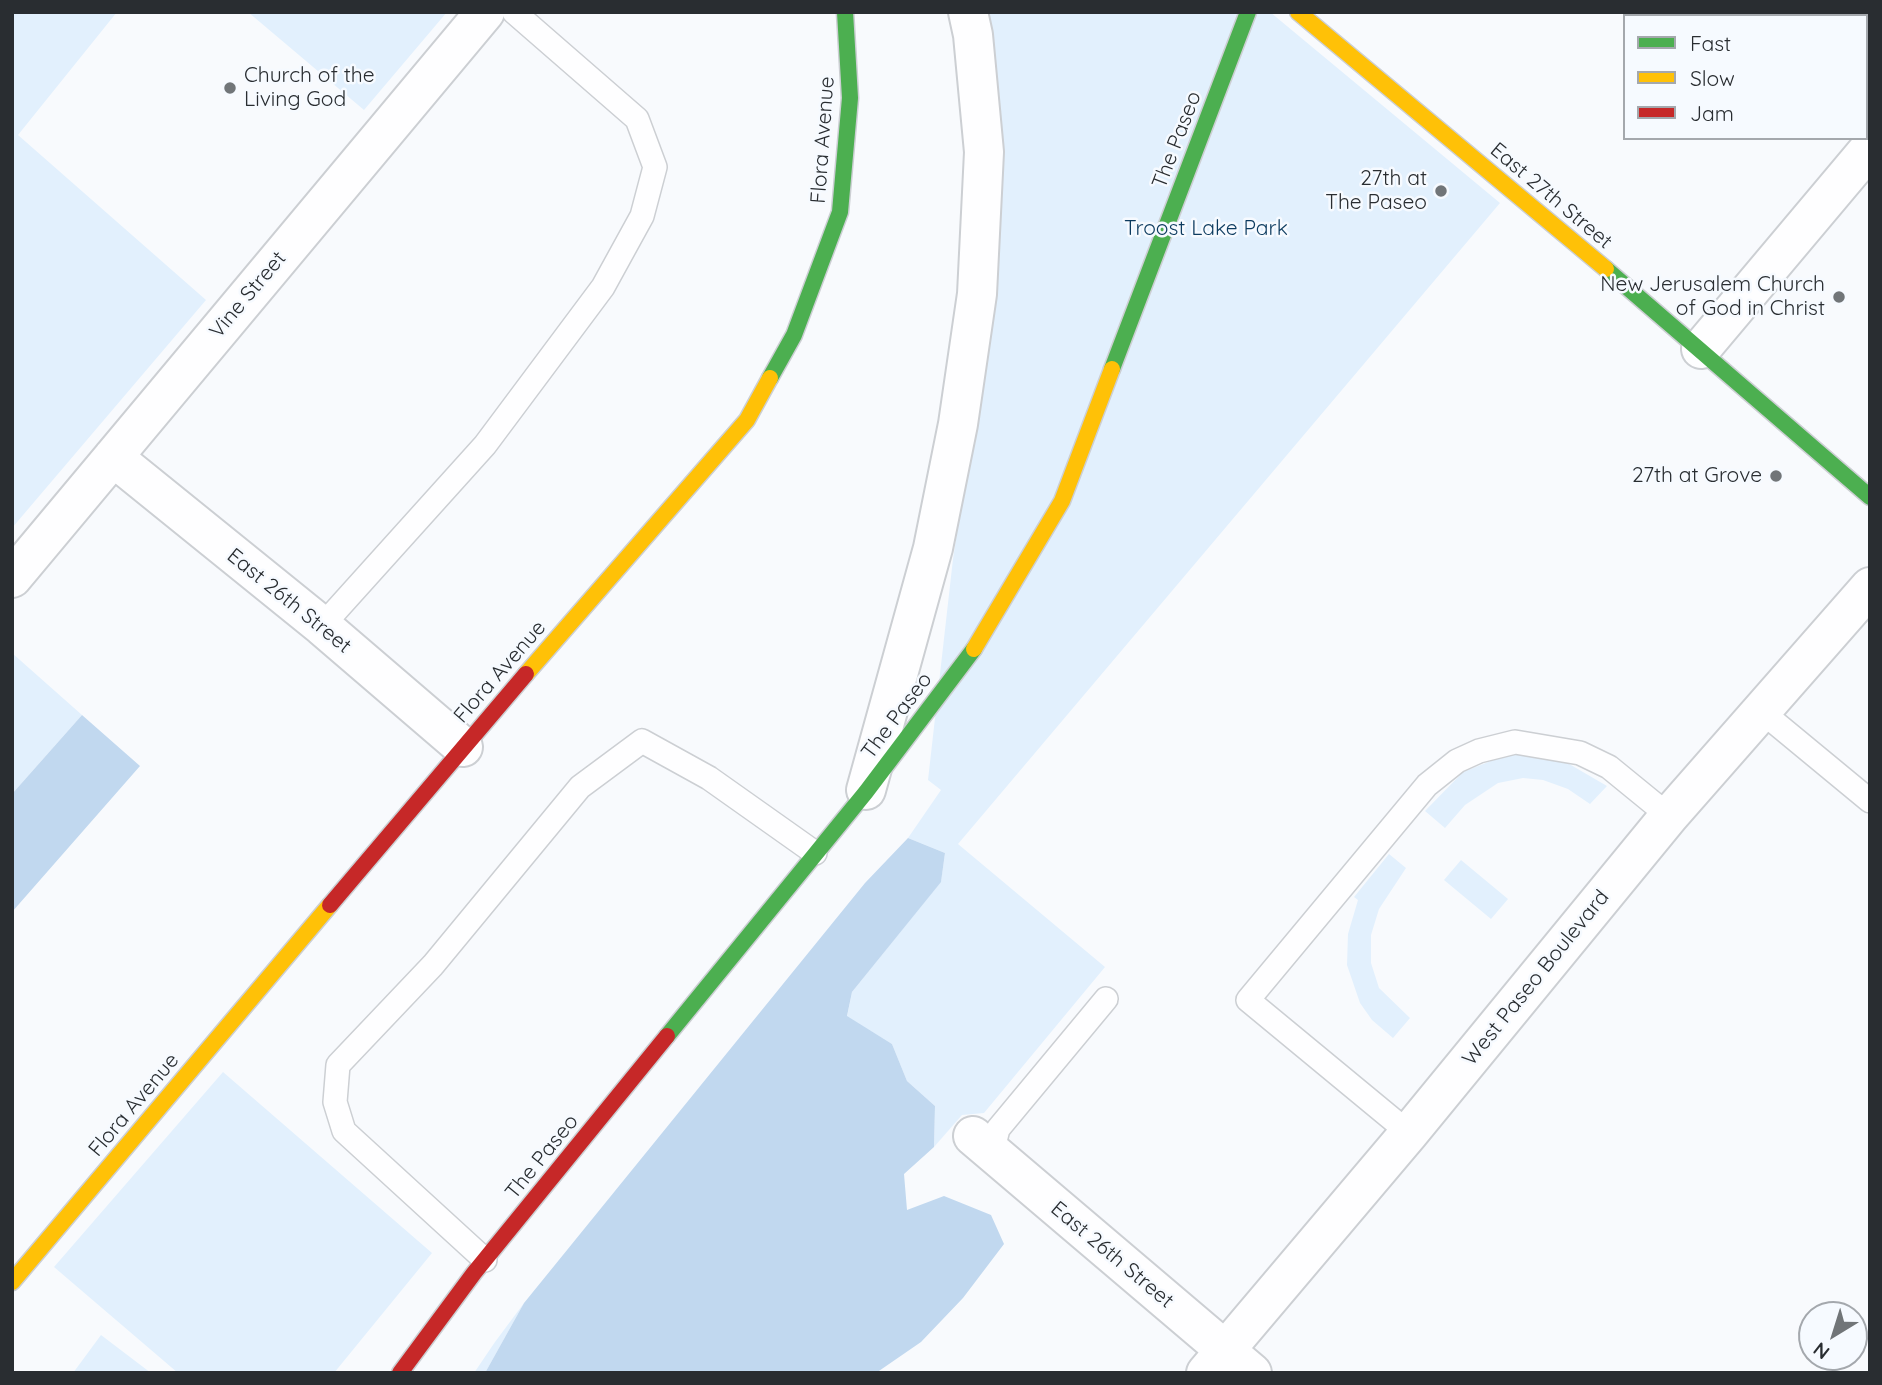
<!DOCTYPE html>
<style>
body{margin:0}
#map{position:relative;width:1882px;height:1385px;overflow:hidden;background:#f8fafd;font-family:Quicksand,sans-serif}
canvas{display:block}
.frame{position:absolute;inset:0;border:14px solid #292d31;pointer-events:none}
.legend{position:absolute;left:1623px;top:14px;width:245px;height:126px;box-sizing:border-box;background:#f6faff;border:2px solid #a4a8ad;margin:0;padding:9px 12px;list-style:none;font-size:21px;color:#292d31}
.legend li{display:flex;align-items:center;gap:14px;height:35px}
.legend b{width:35px;border:2px solid #a4a8ad}
.north{position:absolute;left:1798px;top:1301px;width:70px;height:70px;box-sizing:border-box;background:#f6faff;border:2px solid #a4a8ad;border-radius:50%;rotate:218deg;font-size:19px;font-weight:700;line-height:28px;text-align:center;color:#292d31}
.north::after{content:'';display:block;margin:auto;width:24px;height:32px;background:#717578;clip-path:polygon(50% 0,100% 100%,50% 72%,0 100%)}
</style>
<div id="map">
<canvas width="1882" height="1385"></canvas>
<div class="frame"></div>
<ul class="legend">
<li><b style="height:9px;background:#4caf50"></b>Fast</li>
<li><b style="height:9px;background:#ffc107"></b>Slow</li>
<li><b style="height:9px;background:#c62828"></b>Jam</li>
</ul>
<div class="north">N</div>
</div>
<script>
const ctx = document.querySelector('canvas').getContext('2d');
ctx.lineJoin = 'round';
function fillPath(path, color) { ctx.fillStyle = color; ctx.fill(path, 'evenodd'); }
const poly = rows => new Path2D(rows.map(r => 'M' + r).join(''));
function strokePath(path, color, width, dash) { ctx.strokeStyle = color; ctx.lineWidth = width; ctx.lineCap = dash ? 'butt' : 'round'; ctx.setLineDash(dash || []); ctx.stroke(path); }
function label(font, color, halo, rows, align = 'center') {
  ctx.font = font + ' Quicksand,sans-serif'; ctx.lineWidth = 5; ctx.setLineDash([]); ctx.textBaseline = 'middle'; ctx.strokeStyle = halo; ctx.fillStyle = color; for (const [text, x, y, turn = 0] of rows) {
    ctx.save(); ctx.translate(x, y); ctx.rotate((+turn || 0) * Math.PI / 180); ctx.textAlign = isNaN(turn) ? turn : align; if (halo) ctx.strokeText(text, 0, 0); ctx.fillText(text, 0, 0); ctx.restore();
  }
}
const green = poly([
 [14,12,117,12,18,135,206,300,12,528],
 [248,12,447,12,364,110],
 [984,12,1270,12,1500,203,958,844,1105,967,984,1113,962,1115,934,1147,935,1106,907,1081,892,1044,847,1017,852,992,941,881,945,853,908,838,941,790,928,780,953,559,998,254,998,145],
 [12,653,82,715,12,794],
 [1521,753,1564,761,1607,786,1590,804,1568,789,1543,780,1523,778,1498,783,1465,805,1445,828,1425,811,1463,772,1501,757],
 [1389,854,1406,868,1379,909,1371,935,1371,963,1379,988,1410,1018,1393,1038,1372,1020,1360,1003,1347,965,1348,934,1358,900,1354,897],
 [1461,860,1508,899,1491,919,1444,880],
 [223,1072,432,1253,334,1373,178,1373,54,1267],
 [524,1303,485,1373,474,1373,495,1342],
 [101,1335,151,1373,73,1373]
]);
const forest = poly([
 [82,715,140,766,12,912,12,794],
 [908,838,945,853,941,882,852,992,847,1016,892,1044,907,1081,935,1106,934,1147,904,1174,907,1210,944,1196,991,1215,1004,1244,963,1298,921,1342,876,1373,485,1373,524,1303,865,883]
]);
const lane = poly([
 [322,626,485,445,603,287,642,216,655,167,637,119,514,12],
 [1761,711,1870,801],
 [1409,1133,1248,1000,1427,785,1457,761,1479,751,1515,742,1580,753,1609,767,1669,816],
 [992,1153,998,1129,1106,999],
 [485,1260,344,1131,335,1102,338,1065,433,965,580,787,642,741,709,778,815,853]
]);
const street = poly([
 [1701,349,1870,148],
 [113,457,322,626,463,747],
 [12,578,485,12],
 [866,790,933,548,958,424,977,294,984,152,973,35,968,12],
 [973,1136,1252,1373],
 [1206,1373,1409,1133,1669,816,1870,587]
]);
const fast = poly([
 [1606,269,1870,497],
 [1112,369,1248,12],
 [770,378,794,335,840,212,850,98,845,12],
 [667,1036,866,792,974,649]
]);
const slow = poly([
 [1298,12,1606,269],
 [974,649,1062,501,1112,369],
 [526,674,747,420,770,378],
 [12,1282,330,905]
]);
const jam = poly([
 [330,905,526,674],
 [400,1373,474,1273,667,1036]
]);
const markers = [
 [230,88,7,"#717578"],
 [1441,191,7,"#717578"],
 [1839,297,7,"#717578"],
 [1776,476,7,"#717578"]
];
const poiNames = [
 ["Church of the",244,76,"left"],
 ["Living God",244,100,"left"],
 ["27th at",1427,179],
 ["The Paseo",1427,203],
 ["New Jerusalem Church",1825,285],
 ["of God in Christ",1825,309],
 ["27th at Grove",1762,476]
];
const streetNames = [
 ["Flora Avenue",823,140,-86],
 ["The Paseo",1177,140,-69],
 ["East 27th Street",1551,196,40],
 ["Vine Street",248,295,-50],
 ["East 26th Street",289,601,39],
 ["Flora Avenue",500,672,-49],
 ["The Paseo",897,716,-53],
 ["West Paseo Boulevard",1536,978,-51],
 ["Flora Avenue",134,1105,-50],
 ["The Paseo",542,1157,-51],
 ["East 26th Street",1112,1255,40]
];
const parkNames = [
 ["Troost Lake Park",1206,229]
];
fillPath(green, '#e2f0fd');
fillPath(forest, '#c1d8ef');
strokePath(lane, '#cccfd3', 26);
strokePath(street, '#cccfd3', 42);
strokePath(fast, '#cccfd3', 19);
strokePath(slow, '#cccfd3', 19);
strokePath(jam, '#cccfd3', 19);
strokePath(lane, '#fefeff', 23);
strokePath(street, '#fefeff', 38);
strokePath(fast, '#4caf50', 16);
strokePath(slow, '#ffc107', 16);
strokePath(jam, '#c62828', 16);
for (const [x, y, r, color] of markers) { const dot = new Path2D(); dot.arc(x, y, r, 0, 2 * Math.PI); ctx.fillStyle = color; ctx.fill(dot); strokePath(dot, '#f6faff', 2.5); }
label('21px', '#292d31', '#f6faff', poiNames, 'right');
label('21px', '#292d31', '#f6faff', streetNames);
label('21px', '#0c3b5f', '#f6faff', parkNames);
</script>
